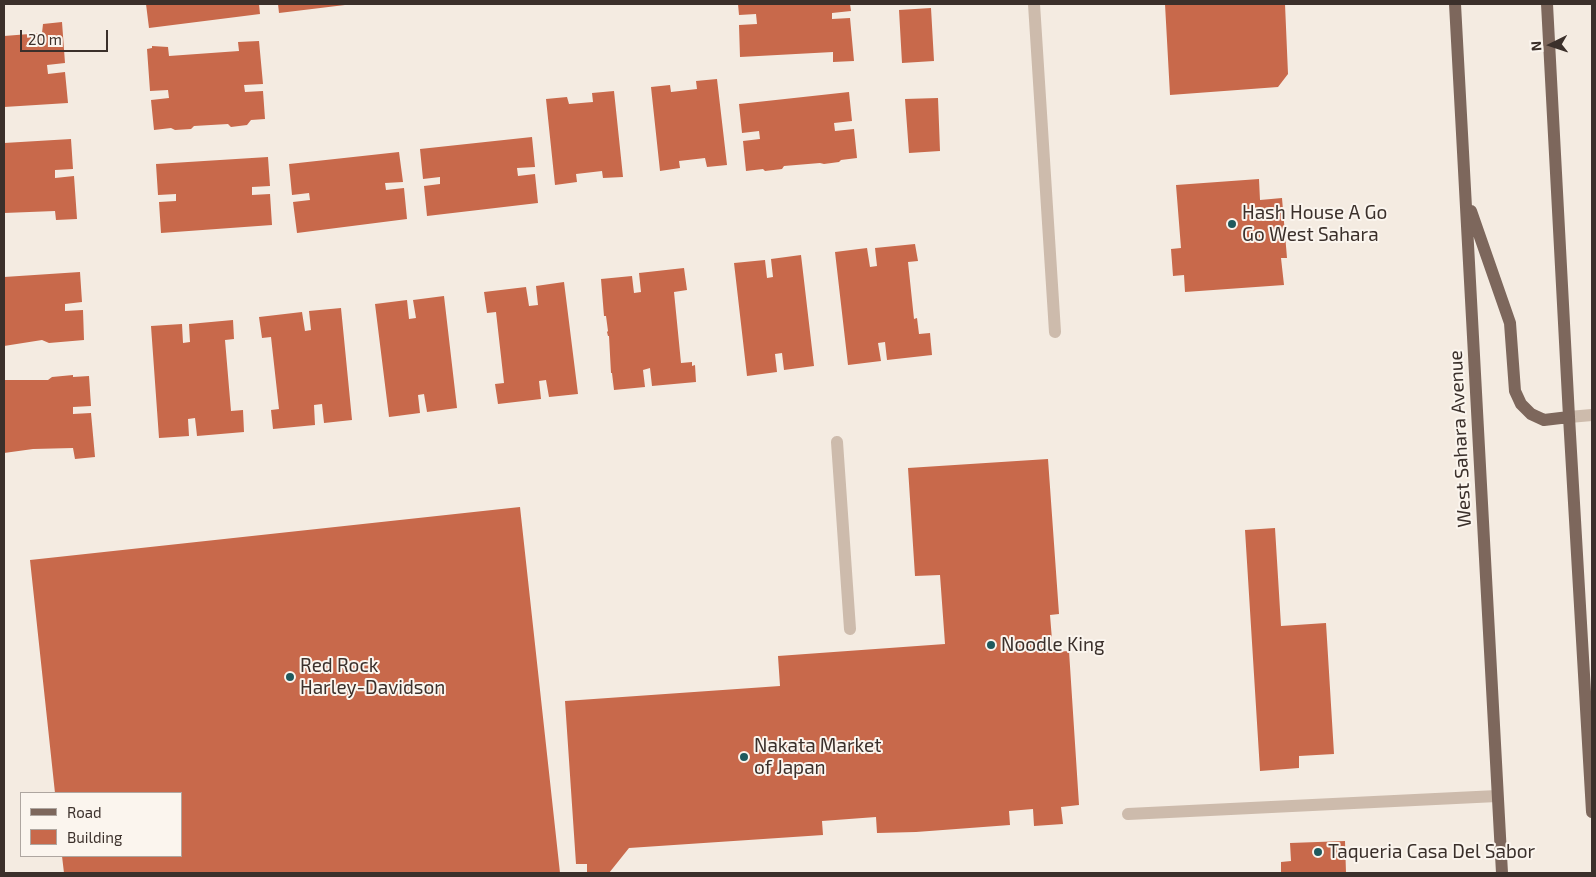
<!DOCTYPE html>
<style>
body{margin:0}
#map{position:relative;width:1596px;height:877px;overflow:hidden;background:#f4ebe1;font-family:"Exo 2",sans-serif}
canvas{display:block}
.frame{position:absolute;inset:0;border:5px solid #3b302b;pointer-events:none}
.legend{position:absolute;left:20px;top:792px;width:162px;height:65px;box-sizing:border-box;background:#fbf5ee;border:1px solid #aea6a0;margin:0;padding:6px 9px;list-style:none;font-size:15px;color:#3b302b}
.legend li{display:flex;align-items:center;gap:10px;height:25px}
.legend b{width:25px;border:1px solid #aea6a0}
.north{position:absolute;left:1526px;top:20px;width:50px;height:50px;-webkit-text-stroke:4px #fbf5ee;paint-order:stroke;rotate:266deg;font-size:14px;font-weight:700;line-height:20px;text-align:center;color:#3b302b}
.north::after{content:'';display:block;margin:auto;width:18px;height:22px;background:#3b302b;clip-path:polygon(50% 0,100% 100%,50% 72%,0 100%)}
.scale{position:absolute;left:20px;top:30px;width:88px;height:22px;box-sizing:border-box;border:2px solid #3b302b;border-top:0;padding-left:6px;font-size:15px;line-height:18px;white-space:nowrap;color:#3b302b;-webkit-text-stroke:4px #fbf5ee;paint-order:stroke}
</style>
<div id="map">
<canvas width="1596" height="877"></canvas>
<div class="frame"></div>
<ul class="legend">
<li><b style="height:6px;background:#7d675c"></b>Road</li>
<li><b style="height:14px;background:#c8694b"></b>Building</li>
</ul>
<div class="north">N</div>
<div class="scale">20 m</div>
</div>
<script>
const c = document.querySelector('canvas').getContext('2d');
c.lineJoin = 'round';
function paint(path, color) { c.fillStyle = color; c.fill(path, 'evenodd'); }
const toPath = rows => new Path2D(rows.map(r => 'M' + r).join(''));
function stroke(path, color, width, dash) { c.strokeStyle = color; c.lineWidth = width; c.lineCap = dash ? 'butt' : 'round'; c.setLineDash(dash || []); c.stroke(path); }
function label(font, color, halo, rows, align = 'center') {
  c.font = font + ' "Exo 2",sans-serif'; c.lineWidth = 4; c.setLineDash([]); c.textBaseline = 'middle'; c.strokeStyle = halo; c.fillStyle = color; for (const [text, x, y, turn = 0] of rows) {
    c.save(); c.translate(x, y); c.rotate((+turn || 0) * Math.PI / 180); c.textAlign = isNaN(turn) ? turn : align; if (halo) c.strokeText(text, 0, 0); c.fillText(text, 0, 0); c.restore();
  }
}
const building = toPath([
 [146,4,259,4,260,14,149,28],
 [278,4,345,4,345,5,279,13],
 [738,4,850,4,851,11,832,13,832,19,850,18,854,61,833,62,833,52,740,57,739,25,757,24,756,14,739,15],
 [1165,4,1285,4,1288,74,1278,87,1170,95],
 [931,8,934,61,902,63,899,10],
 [62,22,65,63,47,65,48,74,65,72,68,103,4,107,4,36,42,33,43,24],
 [259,41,263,84,244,85,245,92,263,91,265,119,251,120,247,125,231,127,228,124,194,126,191,129,175,130,171,128,154,130,151,100,169,98,168,90,150,91,147,49,152,48,152,46,168,47,169,56,239,51,238,42],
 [717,79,727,165,707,167,705,158,679,161,680,168,660,171,651,87,670,85,671,92,697,89,696,81],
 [614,91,623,177,603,178,602,171,576,174,577,182,555,185,546,99,567,97,569,104,593,102,592,93],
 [849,92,852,121,834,123,835,131,854,129,857,158,841,160,839,162,824,164,820,163,784,166,782,169,765,171,763,169,746,171,743,141,760,139,759,131,742,133,739,104],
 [938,98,940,151,909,153,905,99],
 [532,137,535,167,517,168,518,176,535,174,538,203,427,216,424,186,440,184,440,177,423,179,420,149],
 [71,139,73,169,55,170,55,178,74,176,77,219,56,220,55,211,4,213,4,143],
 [399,152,403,182,385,183,386,190,404,188,407,219,297,233,293,202,310,200,309,193,292,195,289,164],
 [268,157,270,186,252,187,252,195,270,194,272,225,161,233,159,202,176,201,176,194,158,195,156,164],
 [1259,179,1260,200,1282,198,1287,258,1281,258,1284,285,1185,292,1184,275,1173,276,1171,249,1181,248,1176,185],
 [915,244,918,261,908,262,914,319,917,318,919,334,930,333,932,355,887,360,885,342,878,343,881,361,848,365,835,252,867,248,870,267,877,266,875,248],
 [801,255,814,366,784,370,782,353,775,354,777,372,747,376,734,263,765,260,767,278,773,277,771,259],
 [684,268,687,290,674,292,681,363,692,362,692,366,695,365,696,382,652,386,650,368,643,370,645,387,614,390,612,373,611,373,609,336,608,336,607,332,608,331,606,316,604,316,601,279,632,276,634,293,641,292,639,273],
 [80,272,82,302,65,304,65,311,83,310,84,340,49,343,42,340,4,346,4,277],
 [564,282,578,394,549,397,546,380,539,381,541,399,498,404,495,384,504,383,496,312,487,313,484,292,526,287,529,306,538,305,536,286],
 [444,296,457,408,427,412,424,394,418,395,420,413,389,417,375,304,407,300,409,319,416,318,413,300],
 [341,308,352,420,324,423,322,404,314,405,315,425,273,429,271,410,279,409,271,337,262,338,259,317,302,312,305,331,311,330,309,311],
 [233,320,234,339,225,340,231,411,243,410,244,432,197,436,195,418,188,419,189,436,159,438,151,326,182,324,183,343,190,342,189,324],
 [73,375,73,377,89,376,91,406,73,407,73,414,91,413,95,457,75,459,73,448,33,449,4,453,4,380,48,380,52,377],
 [1048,459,1059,614,1050,615,1053,652,1069,651,1079,805,1061,807,1063,824,1034,826,1033,809,1009,811,1010,825,916,832,877,833,876,817,822,821,823,835,629,848,609,873,587,873,587,864,576,864,565,701,780,686,778,656,945,644,940,575,915,576,908,468],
 [520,507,560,873,64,873,62,856,181,856,181,793,55,793,30,560],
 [1275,528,1281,626,1326,623,1334,754,1299,756,1299,768,1260,771,1245,530],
 [1345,841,1346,873,1281,873,1281,862,1291,861,1290,843]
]);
const minor = toPath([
 [1034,4,1055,332],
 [1569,417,1592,415],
 [837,442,850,629],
 [1128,814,1497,796]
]);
const major = toPath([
 [1455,4,1502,873],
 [1547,4,1569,417,1592,812],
 [1471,211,1510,323,1515,391,1521,404,1531,414,1544,420,1569,417]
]);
const markers = [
 [1232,224,5,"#1f5a5e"],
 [991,645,5,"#1f5a5e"],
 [290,677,5,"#1f5a5e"],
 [744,757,5,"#1f5a5e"],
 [1318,852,5,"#1f5a5e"]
];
const poiNames = [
 ["Hash House A Go",1242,213],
 ["Go West Sahara",1242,235],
 ["Noodle King",1001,645],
 ["Red Rock",300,666],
 ["Harley-Davidson",300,688],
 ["Nakata Market",754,746],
 ["of Japan",754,768],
 ["Taqueria Casa Del Sabor",1328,852]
];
const streetNames = [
 ["West Sahara Avenue",1460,439,-93]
];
paint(building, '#c8694b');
stroke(minor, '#cdbbac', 12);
stroke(major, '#7d675c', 12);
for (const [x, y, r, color] of markers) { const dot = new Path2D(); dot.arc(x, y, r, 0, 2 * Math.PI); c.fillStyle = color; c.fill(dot); stroke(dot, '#fbf5ee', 2); }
label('19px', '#3b302b', '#fbf5ee', poiNames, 'left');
label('19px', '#3b302b', '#fbf5ee', streetNames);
</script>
